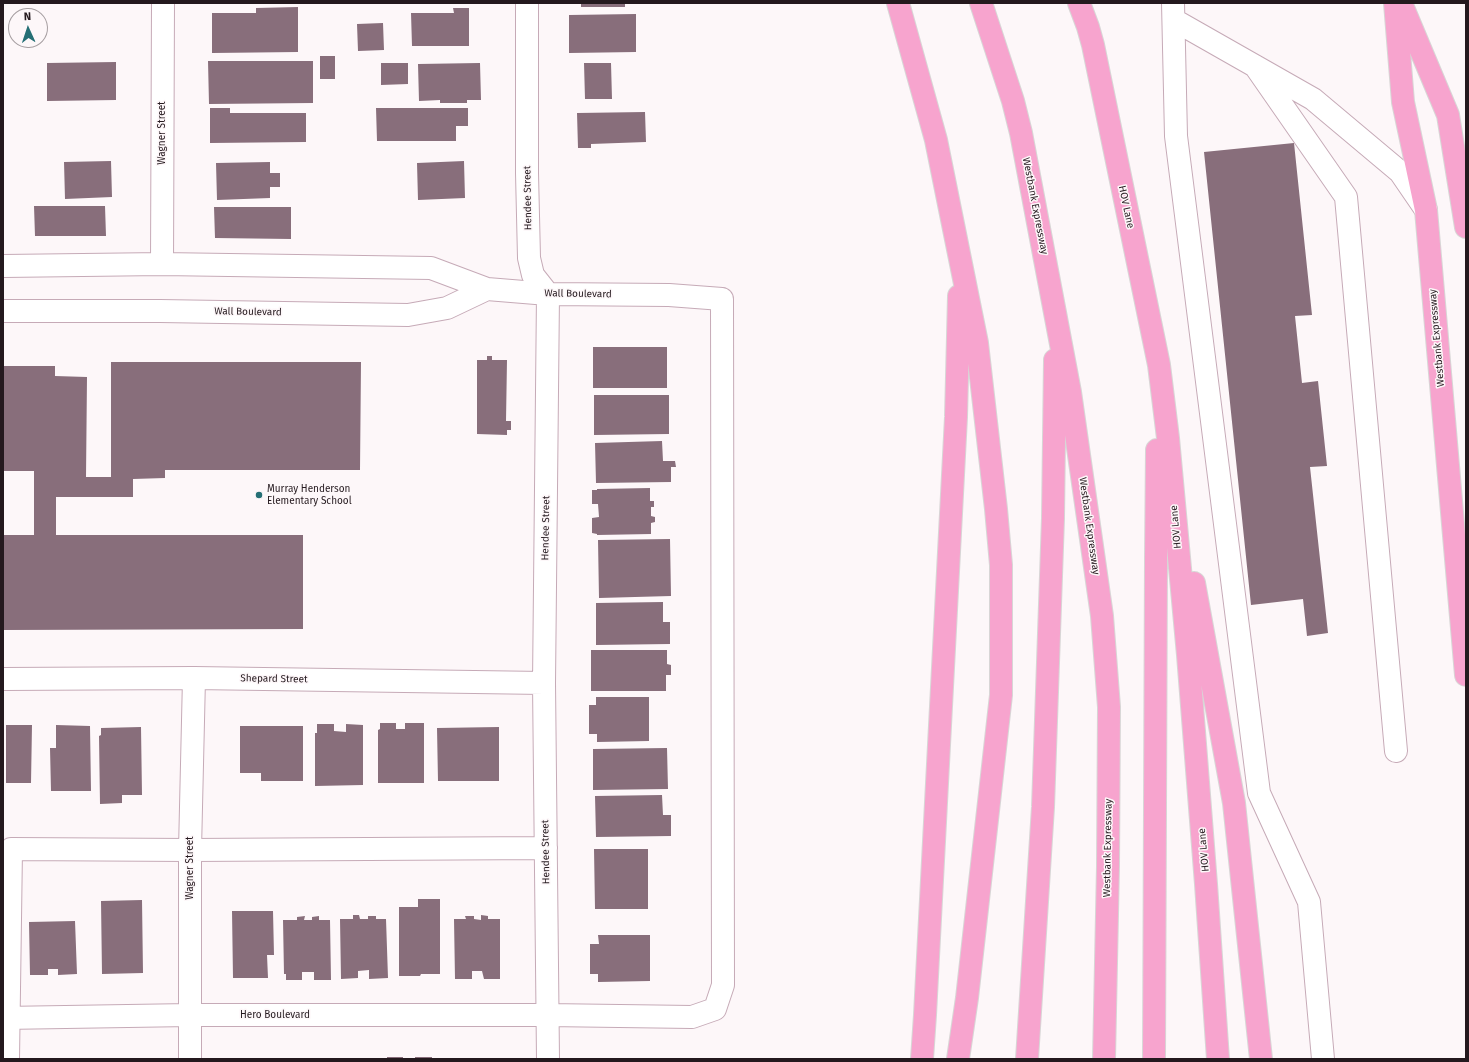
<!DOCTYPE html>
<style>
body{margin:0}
#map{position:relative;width:1469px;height:1062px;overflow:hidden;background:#fdf7f9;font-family:"Fira Sans",sans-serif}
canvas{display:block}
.frame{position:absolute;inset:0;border:4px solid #24191e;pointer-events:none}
.north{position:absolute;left:8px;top:8px;width:40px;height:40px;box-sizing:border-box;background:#fdf7f9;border:1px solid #a69ea1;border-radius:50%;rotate:357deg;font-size:11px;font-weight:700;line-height:16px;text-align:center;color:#24191e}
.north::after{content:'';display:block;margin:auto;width:14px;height:18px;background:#256f75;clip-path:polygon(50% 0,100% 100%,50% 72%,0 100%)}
</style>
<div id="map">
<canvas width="1469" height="1062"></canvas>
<div class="frame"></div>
<div class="north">N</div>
</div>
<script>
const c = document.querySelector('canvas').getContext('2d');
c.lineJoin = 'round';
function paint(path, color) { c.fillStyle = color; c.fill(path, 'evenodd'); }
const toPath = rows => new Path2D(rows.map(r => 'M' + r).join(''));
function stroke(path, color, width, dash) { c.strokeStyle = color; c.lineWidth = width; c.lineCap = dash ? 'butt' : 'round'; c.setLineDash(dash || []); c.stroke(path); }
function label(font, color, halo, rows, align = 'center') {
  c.font = font + ' "Fira Sans",sans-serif'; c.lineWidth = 3; c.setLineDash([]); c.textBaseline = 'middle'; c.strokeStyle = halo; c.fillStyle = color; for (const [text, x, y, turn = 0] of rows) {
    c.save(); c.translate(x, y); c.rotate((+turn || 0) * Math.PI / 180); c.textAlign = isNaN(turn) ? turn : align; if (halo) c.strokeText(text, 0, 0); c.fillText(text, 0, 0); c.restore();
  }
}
const building = toPath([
 [581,3,625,3,625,7,581,7],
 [298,7,298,52,212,53,212,13,256,13,256,8],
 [453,8,469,8,469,46,412,46,411,13,454,13],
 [636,14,636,52,569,53,569,15],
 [383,23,384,50,358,51,357,24],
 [320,56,335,56,335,79,320,79],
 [208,61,313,61,313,103,209,104],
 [116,62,116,100,47,101,47,63],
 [381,63,408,63,408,84,381,85],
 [480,63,481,100,467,100,467,103,440,103,440,100,419,101,418,64],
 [584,63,611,63,612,99,585,99],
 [210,108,230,108,230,113,306,113,306,142,210,143],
 [376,108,468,108,468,126,456,126,456,141,377,141],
 [645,112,646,142,591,144,591,148,578,148,577,113],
 [1294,143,1312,315,1295,316,1302,383,1318,381,1327,466,1310,467,1328,633,1307,636,1303,599,1251,605,1204,152],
 [111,161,112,197,65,199,64,162],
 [464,161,465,198,418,200,417,163],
 [270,162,270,173,280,173,280,187,270,187,270,198,217,200,216,163],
 [34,206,105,206,106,236,35,236],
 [214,207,291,207,291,239,215,238],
 [593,347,667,347,667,388,593,388],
 [487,356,492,356,492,360,507,360,506,421,511,421,511,430,507,430,507,435,477,434,477,360,487,360],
 [111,362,361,362,360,470,165,470,165,478,133,479,133,497,56,497,56,535,303,535,303,629,3,630,3,535,34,535,34,471,3,471,3,366,55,366,55,376,87,377,86,477,111,477],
 [594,395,669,395,669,434,594,435],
 [662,441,663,461,675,461,676,467,671,467,671,482,596,483,595,443],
 [650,488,650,501,654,501,654,507,651,507,651,516,655,517,655,522,651,523,651,534,597,535,597,534,592,533,592,518,599,517,598,504,592,504,592,490,597,490,597,489],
 [670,539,671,596,599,598,598,540],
 [663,602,663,622,670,622,670,644,596,645,596,603],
 [591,650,667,650,667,664,671,665,671,675,666,675,666,691,591,691],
 [596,697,649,697,649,741,597,742,597,734,589,734,589,705,596,705],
 [380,723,396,723,396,729,405,729,405,723,424,723,424,783,378,783,378,730,380,729],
 [317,724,334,724,334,731,346,732,346,724,363,725,363,785,315,786,315,733,317,733],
 [6,725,32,725,31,783,6,783],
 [56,725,90,726,91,791,51,791,50,748,56,748],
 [240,726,303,726,303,781,261,781,261,773,240,773],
 [141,727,142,795,122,795,122,803,100,804,99,736,101,735,101,728],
 [499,727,499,781,438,781,437,728],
 [667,748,668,789,593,790,593,749],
 [662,795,663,815,671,815,671,836,596,837,595,796],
 [594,849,648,849,648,909,595,909],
 [418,899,440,899,440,974,421,974,420,976,399,976,399,907,418,907],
 [142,900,143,973,102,974,101,901],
 [232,911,273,911,274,955,267,955,268,978,233,978],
 [353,915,359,915,360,919,368,919,368,916,376,916,376,919,386,919,388,978,369,979,369,970,358,971,358,978,341,979,340,919,353,919],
 [481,915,488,916,488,919,500,919,500,979,484,979,482,971,472,971,472,979,455,979,454,919,466,919,465,916,474,916,474,919,481,920],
 [305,916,304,920,312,920,312,917,319,916,319,920,330,920,331,980,314,980,314,972,302,972,302,980,286,980,286,974,284,974,283,920,297,920,297,917],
 [75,921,77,974,58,975,58,969,48,969,48,975,30,975,29,922],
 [598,935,650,935,650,981,598,982,598,974,590,974,590,944,599,944],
 [387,1057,403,1057,403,1059,387,1059],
 [415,1057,432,1057,432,1059,415,1059]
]);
const minor = toPath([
 [527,3,527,173,529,258,533,275,548,294,544,683,548,1059],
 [1173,3,1176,136,1259,793,1309,902,1323,1059],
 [1174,20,1313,99,1400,172,1426,210],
 [1255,66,1346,197,1396,751],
 [162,264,163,3],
 [3,266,162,264,431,268,487,289,548,294,669,295,722,299,723,985,715,1009,692,1017,547,1015,190,1015,3,1018],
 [3,311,160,311,408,315,447,308,487,289],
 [3,679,194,678,544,683],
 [8,1059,11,849,190,850,546,848],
 [190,1059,190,850,194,678]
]);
const highway = toPath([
 [898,3,936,140,977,343,996,509,1001,565,1001,695,967,998,958,1059],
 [981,3,1013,101,1021,133,1070,392,1102,616,1109,707,1108,866,1104,1059],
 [1079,3,1088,27,1093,45,1159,365,1168,438,1188,655,1206,884,1218,1059],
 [1395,3,1403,102,1426,210,1466,675],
 [1401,3,1448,115,1466,227],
 [1194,583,1234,803,1261,1059],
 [922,1059,925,1015,956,417,959,296],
 [1027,1059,1043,807,1053,518,1055,360],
 [1154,1059,1156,559,1157,450]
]);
const markers = [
 [259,495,4,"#256f75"]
];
const streetNames = [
 ["Wagner Street",162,133,-90],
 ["Hendee Street",528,198,-91],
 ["Westbank Expressway",1035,206,79],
 ["HOV Lane",1126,207,78],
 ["Wall Boulevard",578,294,1],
 ["Wall Boulevard",248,312,1],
 ["Westbank Expressway",1437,338,-95],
 ["Westbank Expressway",1089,526,82],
 ["HOV Lane",1176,527,-95],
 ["Hendee Street",546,528,-89],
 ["Shepard Street",274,679,1],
 ["Westbank Expressway",1108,848,-89],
 ["HOV Lane",1204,850,-95],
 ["Hendee Street",546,852,-91],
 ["Wagner Street",190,868,-90],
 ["Hero Boulevard",275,1015]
];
const poiNames = [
 ["Murray Henderson",267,489],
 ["Elementary School",267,501]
];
paint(building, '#886e7b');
stroke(minor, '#c6aab7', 24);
stroke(highway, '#d8d6d6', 24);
stroke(minor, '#fff', 22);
stroke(highway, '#f7a4ce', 22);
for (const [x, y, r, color] of markers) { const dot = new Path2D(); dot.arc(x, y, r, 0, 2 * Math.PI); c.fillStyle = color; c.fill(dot); stroke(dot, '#fdf7f9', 1.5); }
label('10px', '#24191e', '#fdf7f9', streetNames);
label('10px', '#24191e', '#fdf7f9', poiNames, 'left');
</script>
